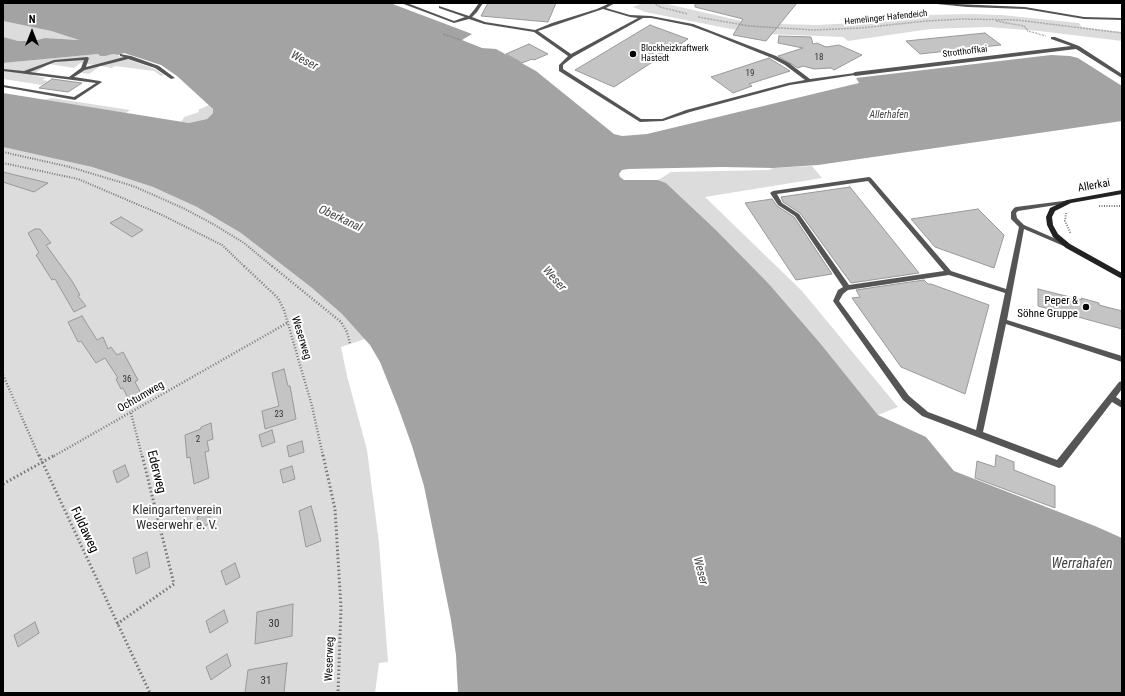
<!DOCTYPE html>
<meta charset="utf-8">
<style>
body{margin:0}
#map{position:relative;width:1125px;height:696px;overflow:hidden;background:#fff;font-family:"Roboto Condensed",sans-serif}
canvas{display:block}
.frame{position:absolute;inset:0;border:4px solid #000;pointer-events:none}
.north{position:absolute;left:12px;top:12px;width:40px;height:40px;-webkit-text-stroke:3px #fff;paint-order:stroke;rotate:0deg;font-size:11px;font-weight:700;line-height:16px;text-align:center;color:#000}
.north::after{content:'';display:block;margin:auto;width:14px;height:18px;background:#000;clip-path:polygon(50% 0,100% 100%,50% 72%,0 100%)}
</style>
<div id="map">
<canvas width="1125" height="696"></canvas>
<div class="frame"></div>
<div class="north">N</div>
</div>
<script>
const c = document.querySelector('canvas').getContext('2d');
c.lineJoin = 'round';
function paint(path, color) { c.fillStyle = color; c.fill(path, 'evenodd'); }
const toPath = rows => new Path2D(rows.map(r => 'M' + r).join(''));
function stroke(path, color, width, dash) { c.strokeStyle = color; c.lineWidth = width; c.lineCap = dash ? 'butt' : 'round'; c.setLineDash(dash || []); c.stroke(path); }
function label(font, color, halo, rows, align = 'center') {
  c.font = font + ' "Roboto Condensed",sans-serif'; c.lineWidth = 4; c.setLineDash([]); c.textBaseline = 'middle'; c.strokeStyle = halo; c.fillStyle = color; for (const [text, x, y, turn = 0] of rows) {
    c.save(); c.translate(x, y); c.rotate((+turn || 0) * Math.PI / 180); c.textAlign = isNaN(turn) ? turn : align; if (halo) c.strokeText(text, 0, 0); c.fillText(text, 0, 0); c.restore();
  }
}
const green = toPath([
 [643,3,663,3,746,22,780,24,817,25,854,23,925,15,970,14,1002,15,1079,23,1082,27,1122,32,1122,41,1039,31,988,27,930,29,848,41,843,37,766,34,731,29,645,12,633,7],
 [3,21,51,31,79,40,45,38,3,48],
 [98,54,100,56,113,54,119,55,118,56,155,69,164,75,161,76,154,71,115,66,112,68,100,66,89,74,81,73,94,65,80,63,74,68,49,64,32,75,46,78,42,80,48,81,42,85,3,79,3,71,5,69,3,69,3,63],
 [52,98,130,110,126,113,43,100],
 [209,105,213,109,213,113,207,119,190,123,181,122,184,117,199,112,198,110],
 [3,147,92,167,153,187,197,207,241,233,312,288,342,314,365,339,341,347,347,376,367,450,379,543,388,662,379,663,375,693,3,693],
 [812,166,822,178,705,197,802,291,898,407,878,415,820,343,769,284,716,230,666,183,658,180,671,172,769,170,773,168]
]);
const water = toPath([
 [3,3,390,3,472,34,462,40,482,48,496,49,536,71,614,134,622,136,647,134,859,83,856,78,1051,55,1070,56,1078,58,1122,86,1122,121,818,165,773,168,723,167,628,169,622,170,619,174,620,177,624,180,658,180,666,183,716,230,769,284,820,343,878,415,926,437,954,471,1095,526,1122,538,1122,693,458,693,456,655,451,620,424,486,412,446,398,407,380,362,370,345,342,314,312,288,241,233,197,207,153,187,92,167,3,147,3,93,189,123,207,119,213,113,213,109,177,76,161,65,124,53,119,55,113,54,105,56,100,56,98,54,3,63,3,37,18,41,33,41,45,38,79,40,51,31,3,21]
]);
const building = toPath([
 [488,3,556,3,548,22,481,16,488,3],
 [695,3,797,3,766,41,733,35,743,19,695,7,695,3],
 [650,25,688,39,614,87,575,70,650,25],
 [985,33,1001,45,920,54,906,41,985,33],
 [779,36,811,37,813,44,817,43,826,47,839,45,862,55,834,70,831,68,814,69,803,66,798,68,778,56,803,48,778,43,779,36],
 [529,44,548,54,534,60,532,59,522,63,506,54,529,44],
 [769,58,790,71,749,84,752,86,733,93,711,77,769,58],
 [52,79,82,83,68,92,39,88,52,79],
 [3,172,48,183,34,192,3,182,3,172],
 [850,187,919,273,851,283,800,213,783,202,781,197,850,187],
 [772,199,777,206,794,217,832,274,796,280,745,203,772,199],
 [978,209,1004,235,994,268,935,247,911,219,978,209],
 [121,217,143,230,132,237,110,223,121,217],
 [35,229,40,229,51,243,46,245,72,281,80,295,78,296,86,306,74,312,55,279,52,280,36,255,39,253,28,233,35,229],
 [924,280,928,284,931,284,989,305,965,394,901,367,852,298,860,297,856,290,924,280],
 [1038,289,1082,300,1081,298,1099,303,1099,305,1122,311,1122,329,1038,306,1038,289],
 [82,316,97,340,103,337,108,349,111,347,117,355,123,352,138,380,135,382,143,397,131,404,123,388,121,389,116,379,118,378,105,358,96,363,81,341,78,342,68,322,82,316],
 [284,369,288,386,290,386,296,419,265,429,262,411,279,406,272,373,284,369],
 [211,423,213,439,207,441,209,451,205,452,209,478,194,484,190,457,187,458,185,435,201,429,201,427,211,423],
 [272,430,275,442,262,447,259,435,272,430],
 [302,441,304,452,289,457,287,446,302,441],
 [996,455,1014,462,1014,470,1055,486,1055,508,975,478,977,461,995,467,996,455],
 [125,465,129,476,117,483,113,471,125,465],
 [292,466,295,479,283,483,280,470,292,466],
 [311,506,321,541,306,547,299,511,311,506],
 [209,511,211,523,199,529,197,517,209,511],
 [147,552,150,567,136,574,133,558,147,552],
 [235,563,240,577,226,585,221,571,235,563],
 [293,604,292,636,255,644,257,612,293,604],
 [224,610,228,622,210,633,206,621,224,610],
 [35,622,39,633,18,647,14,635,35,622],
 [227,654,231,666,211,680,206,667,227,654],
 [287,663,284,693,245,693,248,670,287,663]
]);
const pathFar3 = toPath([
 [654,3,660,7,688,14],
 [698,17,749,26,813,30,861,28,926,21,962,19,1017,20,1122,33],
 [996,21,1024,26,1028,31,1046,36],
 [443,34,461,40]
]);
const pathFar2 = toPath([
 [3,152,70,167,133,186,183,208,213,224,244,243,273,267],
 [3,163,78,179,160,214,222,245,245,267],
 [1099,206,1122,206],
 [1066,213,1065,221,1071,234]
]);
const pathFar1 = toPath([
 [244,266,278,298,284,310,312,406,323,456],
 [272,266,341,322,347,332,350,344],
 [3,375,39,456],
 [131,413,142,456],
 [54,456,287,323]
]);
const path = toPath([
 [39,455,150,693],
 [323,455,335,509,341,608,338,693],
 [3,484,55,455],
 [117,624,174,584,142,455]
]);
const lane = toPath([
 [401,3,407,3,454,21,465,17,439,8,439,6,469,16,474,10,479,3,483,3,477,12,472,17,485,22,535,30,552,23,597,9,610,3,615,3,606,8,630,15,651,16,693,24,776,56,789,63,810,79,855,73,857,74,855,75,790,85,690,112,663,121,640,122,559,71,559,65,568,56,534,32,484,24,469,19,454,23,401,3],
 [603,9,630,17,638,18,571,54,538,31,603,9],
 [643,18,651,18,691,26,710,33,772,58,785,65,805,80,788,83,686,110,662,119,641,119,563,69,563,65,573,57,643,18],
 [935,3,1025,7,1084,17,1122,18,1122,20,1084,19,1025,9,967,7,937,4,935,3],
 [120,54,131,56,159,66,175,78,171,79,155,68,128,59,85,70,74,77,100,81,102,82,75,100,3,87,3,85,74,97,96,83,3,71,3,69,24,71,54,60,87,57,89,58,86,67,124,57,120,56,120,54],
 [84,60,81,68,69,77,30,72,55,62,84,60],
 [869,177,871,178,951,271,1006,289,1019,227,1011,219,1011,212,1014,208,1016,207,1071,200,1072,201,1069,203,1018,211,1016,213,1017,218,1024,225,1070,245,1071,246,1070,247,1066,247,1024,229,1007,320,1122,356,1122,362,1006,324,983,432,1057,460,1119,382,1122,381,1122,389,1116,397,1122,401,1122,408,1112,402,1062,467,1059,468,922,416,903,400,833,301,838,290,843,287,795,216,778,205,770,193,773,191,869,177],
 [868,181,944,271,849,285,799,214,782,203,777,194,868,181],
 [949,275,1005,293,976,430,928,412,909,396,839,301,843,294,848,290,949,275]
]);
const street = toPath([
 [1051,37,1055,37,1079,46,1122,74,1122,78,1076,49,855,76,852,74,855,72,1071,46,1051,39,1051,37]
]);
const secondary = toPath([
 [1122,190,1122,194,1071,203,1055,211,1052,217,1053,225,1058,234,1070,244,1122,273,1122,279,1066,248,1053,237,1047,225,1046,217,1050,208,1067,200,1122,190]
]);
const markers = [
 [633,54,4,"#000"],
 [1086,307,4,"#000"]
];
const farStreetnames = [
 ["Hemelinger Hafendeich",886,18,-6],
 ["Strotthoffkai",965,52,-7]
];
const farPoinames = [
 ["Blockheizkraftwerk",641,49],
 ["Hastedt",641,59]
];
const numberNames = [
 ["18",819,58],
 ["19",750,74],
 ["36",127,380],
 ["23",279,415],
 ["2",198,440]
];
const farWaternames = [
 ["Allerhafen",889,115]
];
const streetNames = [
 ["Allerkai",1094,186,-10],
 ["Weserweg",301,338,73],
 ["Ochtumweg",141,397,-30],
 ["Weserweg",330,659,-88]
];
const poiNames = [
 ["Peper &",1078,301],
 ["Söhne Gruppe",1078,314]
];
const nearNumbernames = [
 ["30",274,624],
 ["31",266,681]
];
const waterNames = [
 ["Weser",304,61,27],
 ["Oberkanal",340,219,25],
 ["Weser",554,279,48],
 ["Weser",700,571,75]
];
const nearStreetnames = [
 ["Ederweg",156,472,76],
 ["Fuldaweg",84,530,65]
];
const nearParknames = [
 ["Kleingartenverein",177,511],
 ["Weserwehr e. V.",177,526]
];
const nearWaternames = [
 ["Werrahafen",1082,564]
];
paint(green, '#dcdcdc');
paint(water, '#a3a3a3');
paint(building, '#c4c4c4');
stroke(building, '#999', 1);
stroke(pathFar3, '#777', 1.5, [0.5, 1]);
stroke(pathFar2, '#777', 2, [1, 1.5]);
stroke(pathFar1, '#777', 2.5, [1, 2]);
stroke(path, '#777', 3, [1.5, 2.5]);
paint(lane, '#555');
paint(street, '#555');
paint(secondary, '#222');
for (const [x, y, r, color] of markers) { const dot = new Path2D(); dot.arc(x, y, r, 0, 2 * Math.PI); c.fillStyle = color; c.fill(dot); stroke(dot, '#fff', 1.5); }
label('9px', '#000', '#fff', farStreetnames);
label('9px', '#000', '#fff', farPoinames, 'left');
label('9px', '#313131', null, numberNames);
label('italic 10px', '#444', '#fff', farWaternames);
label('11px', '#000', '#fff', streetNames);
label('11px', '#000', '#fff', poiNames, 'right');
label('11px', '#313131', null, nearNumbernames);
label('italic 12px', '#444', '#fff', waterNames);
label('13px', '#000', '#fff', nearStreetnames);
label('13px', '#333', '#fff', nearParknames);
label('italic 14px', '#444', '#fff', nearWaternames);
</script>
